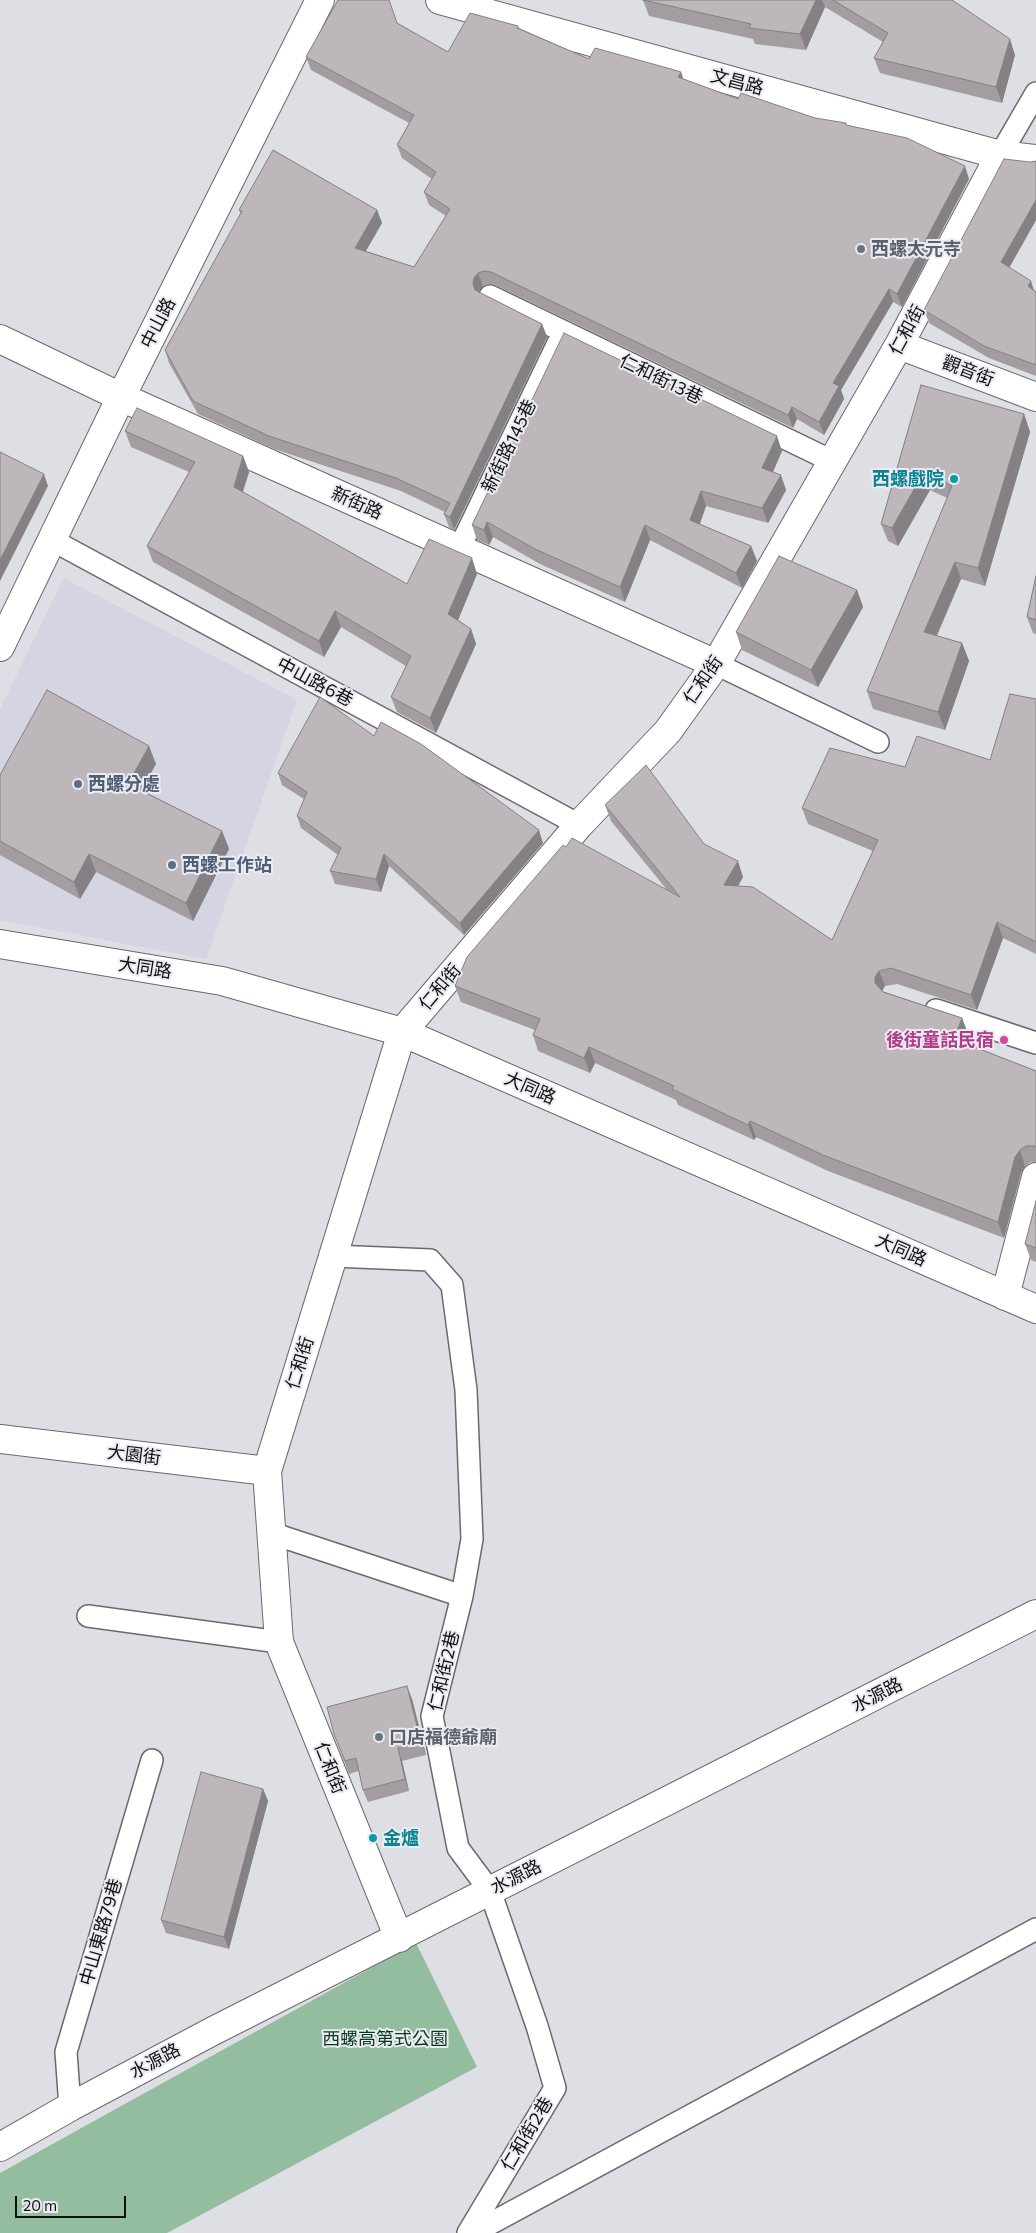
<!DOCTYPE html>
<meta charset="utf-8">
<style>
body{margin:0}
#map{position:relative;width:1036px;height:2233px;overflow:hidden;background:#dedee5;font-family:Commissioner,sans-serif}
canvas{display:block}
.scale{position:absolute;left:15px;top:2196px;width:111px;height:22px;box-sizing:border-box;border:2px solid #111113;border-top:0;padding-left:6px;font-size:15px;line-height:18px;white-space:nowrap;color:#111113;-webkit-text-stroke:4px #ebebf2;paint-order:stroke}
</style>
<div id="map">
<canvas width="1036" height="2233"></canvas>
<div class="scale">20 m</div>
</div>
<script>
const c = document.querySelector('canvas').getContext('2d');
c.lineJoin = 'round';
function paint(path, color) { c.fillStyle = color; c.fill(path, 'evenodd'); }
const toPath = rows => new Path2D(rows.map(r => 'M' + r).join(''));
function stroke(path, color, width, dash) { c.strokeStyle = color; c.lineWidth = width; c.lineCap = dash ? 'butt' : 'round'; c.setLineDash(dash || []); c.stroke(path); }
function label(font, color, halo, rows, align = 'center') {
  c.font = font + ' Commissioner,"Noto Sans TC",sans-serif'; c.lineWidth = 4; c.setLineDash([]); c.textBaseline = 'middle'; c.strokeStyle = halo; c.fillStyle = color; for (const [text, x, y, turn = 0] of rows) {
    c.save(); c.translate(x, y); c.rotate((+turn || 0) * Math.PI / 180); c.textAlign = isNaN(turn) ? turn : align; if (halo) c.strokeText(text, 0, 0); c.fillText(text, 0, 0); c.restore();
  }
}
const built = toPath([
 [64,578,297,700,206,959,0,920,0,709]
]);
const green = toPath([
 [416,1943,477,2067,167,2233,0,2233,0,2173]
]);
const lane = toPath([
 [1000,155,1036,93],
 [490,296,832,461],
 [52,540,579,825],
 [459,549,558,343],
 [716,664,878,742],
 [936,1010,1036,1043],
 [333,1256,430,1260,452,1285,466,1390,472,1539,462,1596,432,1716,458,1848,490,1891,537,2026,555,2088,468,2233],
 [271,1533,462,1596],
 [88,1616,279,1642],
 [70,2107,66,2052,152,1760],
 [473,2233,1036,1929]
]);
const street = toPath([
 [440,0,1000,155,1036,159],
 [0,339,121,397,716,664],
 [899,345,1036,397],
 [0,647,121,397,320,0],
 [0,944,222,981,402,1032,1036,1309],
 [1005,1296,1036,1177],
 [0,1439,267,1471],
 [399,1938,279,1642,267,1471,402,1032,579,825,668,731,716,664,899,345,1000,155],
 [0,2147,70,2107,213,2031,1036,1614]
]);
const wall = toPath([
 [643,0,952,0,1015,55,1002,103,880,73,874,58,883,42,825,7,806,50,755,44,753,39,649,16],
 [397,23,448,52,518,26,519,28,589,59,681,72,683,79,738,99,847,126,969,179,902,307,893,302,841,390,844,399,824,435,797,419,793,428,495,285,489,284,483,286,478,292,542,324,547,337,454,530,449,527,444,514,445,512,401,491,274,449,198,414,169,363,165,350,241,214,239,210,377,210,382,223,366,251,414,267,446,216,429,205,424,192,432,179,402,158,397,145,409,123,311,70,306,57],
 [1036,161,1036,220,1009,268,1036,292,1036,376,989,358,929,323,924,310,1030,162],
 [921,385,1024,414,1030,432,985,586,961,579,937,636,962,643,969,661,945,730,873,709,867,691,947,498,930,490,898,546,888,541,881,524],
 [125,431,243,456,249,472,243,492,407,584,477,574,458,620,471,629,476,644,436,733,397,712,391,697,406,666,341,627,324,657,153,562,147,546,189,472,131,447],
 [782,451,773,472,786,490,768,523,706,506,700,524,751,546,757,561,742,588,650,540,625,602,540,564,493,537,489,545,477,540,472,525],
 [1036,576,1036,634,1033,633,1027,617],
 [857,590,863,607,818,687,742,650,736,632],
 [1036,699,1036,954,1003,938,977,1010,897,984,885,986,882,991,962,1018,968,1034,965,1043,1036,1071,1036,1162,1031,1162,1025,1166,1021,1173,1004,1238,828,1171,756,1137,754,1140,678,1105,676,1100,595,1063,590,1073,538,1051,533,1035,535,1030,461,1002,455,986,566,847,667,890,611,821,605,805,704,844,743,877,738,886,832,940,873,851,808,824,802,808,905,767,990,760],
 [374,736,543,843,464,935,389,866,381,892,335,884,330,871,338,855,301,828,297,816,304,799,282,785,278,773],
 [156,764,141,790,222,831,229,849,193,921,96,872,80,899,0,855,0,775],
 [1036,1201,1036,1262,1031,1260,1025,1244],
 [412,1699,426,1755,402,1761,409,1791,368,1802,363,1790,359,1771,349,1774,334,1734],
 [263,1789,268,1801,229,1949,166,1933,161,1920]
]);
const shadedWall = toPath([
 [816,0,822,0,825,7,806,50,800,34],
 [1010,39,1015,55,1002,103,996,87],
 [681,72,685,85,678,77],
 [965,166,969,179,902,307,897,294],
 [1036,200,1036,220,1005,275,1001,262],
 [377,210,382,223,360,261,355,248],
 [478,273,483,286,479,291,478,297,473,284,474,278],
 [1031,281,1035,294,1028,286],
 [889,289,893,302,841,390,844,399,824,435,819,422,833,383],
 [542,324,547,337,454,530,450,517],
 [792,407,797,419,793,428,788,415],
 [1024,414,1030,432,985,586,978,568],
 [777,436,782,451,768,483,762,468],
 [243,456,249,472,239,503,234,487],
 [924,472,930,490,898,546,892,528],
 [44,474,48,486,0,581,0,560],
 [781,475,786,490,768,523,762,508],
 [701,491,706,506,696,535,690,520],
 [487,522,493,537,489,545,484,530],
 [645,525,650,540,625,602,620,587],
 [751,546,757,561,742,588,736,573],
 [472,558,477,574,454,630,448,614],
 [955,562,961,579,930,650,924,632],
 [857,590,863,607,818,687,811,670],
 [335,611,341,627,324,657,319,641],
 [471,629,476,644,436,733,430,718],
 [962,643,969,661,945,730,938,712],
 [149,746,156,764,135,801,128,784],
 [539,830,543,843,464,935,460,923],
 [222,831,229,849,193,921,186,903],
 [89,854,96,872,80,899,74,882],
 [384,854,389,866,381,892,376,879],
 [738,861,743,877,730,900,724,885],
 [997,922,1003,938,977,1010,971,995],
 [879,971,885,986,881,993,875,983,875,977],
 [962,1018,968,1034,960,1055,954,1039],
 [589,1047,595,1063,590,1073,584,1058],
 [750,1121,756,1137,754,1140,748,1125],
 [1020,1150,1025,1166,1021,1173,1004,1238,998,1222,1015,1157],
 [407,1686,412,1699,426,1755,421,1742],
 [398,1748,402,1761,409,1791,405,1779],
 [263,1789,268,1801,229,1949,224,1937]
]);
const building = toPath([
 [338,0,389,0,397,23,448,52,470,13,518,26,517,28,589,59,595,48,671,69,681,72,678,77,738,99,741,93,815,118,846,123,846,125,907,138,965,166,897,294,889,289,833,383,839,386,819,422,792,407,788,415,491,272,484,271,478,273,474,278,473,284,475,290,542,324,450,517,444,514,450,503,396,478,269,436,193,401,165,350,242,211,239,210,273,150,377,210,355,248,414,267,450,209,424,192,436,172,397,145,414,115,306,57,338,0],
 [643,0,816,0,800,34,749,28,751,24,643,0],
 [833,0,952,0,1010,39,996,87,874,58,888,33,833,0],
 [1004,159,1030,162,1036,161,1036,200,1001,262,1031,281,1028,286,1036,292,1036,365,984,346,924,310,1004,159],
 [564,333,777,436,762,468,781,475,762,508,701,491,690,520,751,546,736,573,645,525,620,587,535,549,487,522,484,530,472,525,564,333],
 [921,385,1024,414,978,568,955,562,924,632,962,643,938,712,867,691,952,486,924,472,892,528,881,524,921,385],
 [137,408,243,456,234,487,407,584,429,539,472,558,448,614,471,629,430,718,391,697,411,656,335,611,319,641,147,546,195,462,125,431,137,408],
 [0,452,44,474,0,560,0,452],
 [779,556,857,590,811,670,736,632,779,556],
 [1036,576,1036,620,1027,617,1036,576],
 [47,690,149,746,128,784,222,831,186,903,89,854,74,882,0,841,0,775,47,690],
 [1010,694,1036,699,1036,942,997,922,971,995,891,968,879,971,875,977,875,983,883,992,962,1018,954,1039,1036,1071,1036,1147,1035,1146,1026,1146,1020,1150,1015,1157,998,1222,823,1155,750,1121,748,1125,672,1089,674,1086,589,1047,584,1058,533,1035,540,1019,455,986,467,957,563,845,566,847,572,838,680,897,605,805,646,765,704,844,738,861,724,885,753,887,832,940,878,840,802,808,830,748,905,767,917,736,990,760,1010,694],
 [320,697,374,736,381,722,421,744,539,830,460,923,384,854,376,879,330,871,341,848,297,816,307,792,278,773,320,697],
 [1036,1201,1036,1248,1025,1244,1036,1201],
 [407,1686,421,1742,398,1748,405,1779,363,1790,356,1758,345,1761,334,1734,327,1707,407,1686],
 [201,1772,263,1789,224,1937,161,1920,201,1772]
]);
const markers = [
 [861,249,5,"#6b7280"],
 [954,479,5,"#0f9aa8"],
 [78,784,5,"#5c6f8a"],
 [172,865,5,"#5c6f8a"],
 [1004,1040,5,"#d1479c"],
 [379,1737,5,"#6b7280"],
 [373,1838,5,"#0f9aa8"]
];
const streetNames = [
 ["文昌路",737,82,15],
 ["中山路",158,323,-63],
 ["仁和街",907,330,-61],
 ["觀音街",968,371,21],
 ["仁和街13巷",661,379,26],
 ["新街路145巷",509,446,-64],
 ["新街路",357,503,24],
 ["仁和街",703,680,-55],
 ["中山路6巷",315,682,28],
 ["大同路",145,968,9],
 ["仁和街",440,987,-50],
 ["大同路",530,1088,24],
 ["大同路",901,1250,24],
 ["仁和街",300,1363,-73],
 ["大園街",134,1455,7],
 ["仁和街2巷",444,1671,-77],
 ["水源路",877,1695,-27],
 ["仁和街",330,1768,68],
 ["水源路",516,1877,-27],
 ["中山東路79巷",101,1932,-74],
 ["水源路",155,2061,-28],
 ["仁和街2巷",527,2134,-59]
];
const worshipNames = [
 ["西螺太元寺",871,249],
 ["口店福德爺廟",389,1737]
];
const cultureNames = [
 ["西螺戲院",944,479],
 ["金爐",383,1838,"left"]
];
const serviceNames = [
 ["西螺分處",88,784],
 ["西螺工作站",182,865]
];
const hotelNames = [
 ["後街童話民宿",994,1040]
];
const parkNames = [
 ["西螺高第式公園",385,2039]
];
paint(built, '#d4d4e2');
paint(green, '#94bc9f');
stroke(lane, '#69696f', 24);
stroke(street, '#69696f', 30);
stroke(lane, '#fff', 21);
stroke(street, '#fff', 28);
paint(wall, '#a39da1');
paint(shadedWall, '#848083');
paint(building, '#bdb7bb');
stroke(building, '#848083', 1);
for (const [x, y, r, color] of markers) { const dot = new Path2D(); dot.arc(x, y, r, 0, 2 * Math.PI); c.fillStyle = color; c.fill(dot); stroke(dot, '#ebebf2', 2); }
label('18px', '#111113', '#ebebf2', streetNames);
label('bold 18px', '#5b616d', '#ebebf2', worshipNames, 'left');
label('bold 18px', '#0d838f', '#ebebf2', cultureNames, 'right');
label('bold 18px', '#4e5e75', '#ebebf2', serviceNames, 'left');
label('bold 18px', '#b23c85', '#ebebf2', hotelNames, 'right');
label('18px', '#06391d', '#ebebf2', parkNames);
</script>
